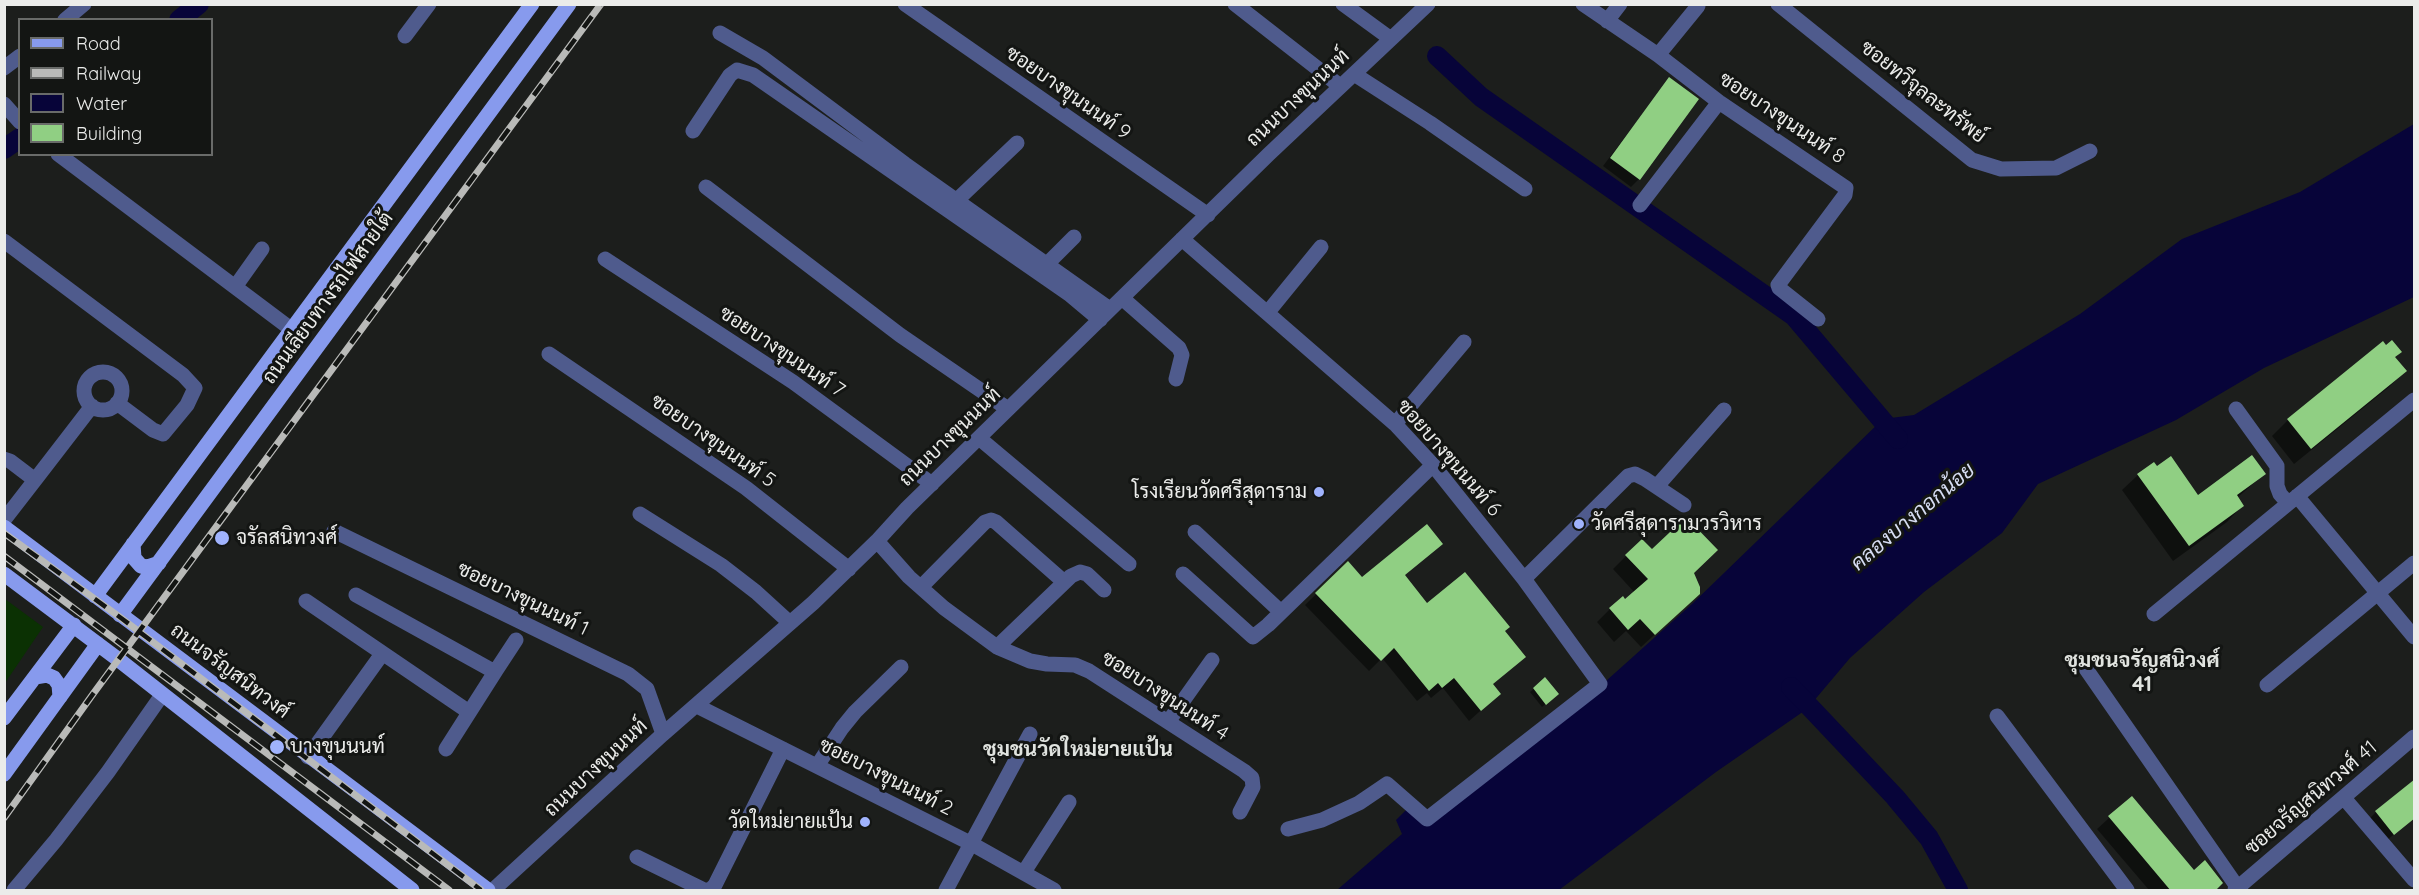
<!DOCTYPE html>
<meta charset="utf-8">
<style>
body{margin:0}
#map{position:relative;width:2419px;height:895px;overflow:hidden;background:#1c1e1c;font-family:Quicksand,sans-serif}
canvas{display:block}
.frame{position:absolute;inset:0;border:6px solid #ebecea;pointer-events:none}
.legend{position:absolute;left:18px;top:18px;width:195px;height:138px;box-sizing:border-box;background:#131513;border:2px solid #696b69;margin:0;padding:8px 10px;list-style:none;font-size:18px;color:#ebecea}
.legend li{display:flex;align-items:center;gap:12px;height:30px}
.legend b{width:30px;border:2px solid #696b69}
</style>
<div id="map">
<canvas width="2419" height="895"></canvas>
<div class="frame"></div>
<ul class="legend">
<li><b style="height:8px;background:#879aed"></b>Road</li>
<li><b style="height:8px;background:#b9bab8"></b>Railway</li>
<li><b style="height:16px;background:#070439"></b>Water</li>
<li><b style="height:16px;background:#90cf83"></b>Building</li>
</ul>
</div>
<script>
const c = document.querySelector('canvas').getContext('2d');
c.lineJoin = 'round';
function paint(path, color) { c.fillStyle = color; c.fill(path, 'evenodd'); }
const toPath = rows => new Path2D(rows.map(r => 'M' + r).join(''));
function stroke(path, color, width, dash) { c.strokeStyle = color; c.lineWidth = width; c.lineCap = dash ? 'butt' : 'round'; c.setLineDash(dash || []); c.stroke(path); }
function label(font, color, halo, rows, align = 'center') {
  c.font = font + ' Quicksand,Sarabun,sans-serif'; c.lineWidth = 6; c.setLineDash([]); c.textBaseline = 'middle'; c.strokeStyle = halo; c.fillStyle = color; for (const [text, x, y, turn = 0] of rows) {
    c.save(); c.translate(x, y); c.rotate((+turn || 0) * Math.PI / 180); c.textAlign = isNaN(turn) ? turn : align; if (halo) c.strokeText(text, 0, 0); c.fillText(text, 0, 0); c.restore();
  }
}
const green = toPath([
 [5,599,43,627,5,683]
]);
const water = toPath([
 [2414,124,2414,297,2264,368,2176,420,2038,484,2002,533,1924,592,1850,658,1807,709,1716,772,1559,890,1337,890,1402,834,1396,820,1407,809,1424,825,1606,681,1692,604,1883,419,1914,415,2080,314,2182,239,2300,192]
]);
const shadow = toPath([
 [1669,79,1639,179,1631,187,1603,166],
 [2383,343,2405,371,2389,387,2294,464,2272,436,2288,420],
 [2264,474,2237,498,2242,506,2227,522,2173,561,2122,490,2138,475,2198,497],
 [1441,544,1403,576,1427,605,1503,631,1492,685,1499,694,1469,721,1443,688,1431,698,1427,693,1417,701,1382,658,1369,671,1305,605,1348,563,1362,579],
 [1652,552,1693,573,1697,596,1641,647,1626,631,1614,642,1597,622,1610,609,1625,602,1635,593,1613,569,1626,556],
 [1545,680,1553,698,1542,707,1530,692],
 [2131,798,2194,872,2214,890,2149,890,2097,829],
 [2376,812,2414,818,2381,845,2364,824]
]);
const canal = toPath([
 [179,20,199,4],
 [1437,56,1481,97,1794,316,1898,439],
 [4,149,20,138],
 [1791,687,1895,797,1929,838,1958,890]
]);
const building = toPath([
 [1669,77,1699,99,1640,180,1610,158],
 [2392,340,2402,352,2395,357,2407,371,2311,449,2287,419,2383,341,2386,345],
 [2252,455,2266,474,2237,495,2244,506,2189,546,2137,474,2154,462,2157,466,2171,456,2198,495],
 [1686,517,1718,550,1694,573,1700,587,1700,594,1655,635,1640,619,1628,630,1609,608,1623,596,1625,599,1648,579,1625,555,1642,539,1652,549],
 [1427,524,1443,544,1405,575,1427,603,1465,572,1510,627,1505,631,1526,657,1493,684,1501,694,1481,711,1454,678,1442,688,1438,683,1429,691,1394,648,1381,661,1315,593,1348,561,1362,577],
 [1545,677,1559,694,1546,705,1533,688],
 [2415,779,2415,818,2394,835,2375,811],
 [2132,796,2194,870,2205,860,2223,883,2215,891,2171,891,2108,816]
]);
const minor = toPath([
 [905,4,1208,215],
 [1235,4,1340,86],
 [1343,4,1391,39],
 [1583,4,1658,55,1719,102,1846,188,1845,195,1778,285,1779,288,1818,319],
 [1778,4,1972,160,2001,169,2056,168,2090,151],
 [65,20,84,4],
 [1607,21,1620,4],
 [720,33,763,58,905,164,1110,309],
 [405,36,429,4],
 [1658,55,1698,6],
 [4,68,20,56],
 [1354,74,1430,123,1525,189],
 [4,104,20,122],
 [693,131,730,75,737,70,753,75,1069,294,1100,320],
 [58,154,291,329],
 [706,187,900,335,1008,409],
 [957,200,1017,143],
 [1640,205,1719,102],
 [1182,239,1395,424,1433,465,1524,579,1600,684,1427,819,1387,784,1359,803,1322,820,1288,829],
 [4,241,183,375,195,388,187,405,163,434,153,430,117,403],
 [605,259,793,382,932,484],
 [1048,263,1074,237],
 [235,287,262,249],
 [1122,298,1179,348,1182,355,1176,379],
 [1268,312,1321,247],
 [549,354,746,488,849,569],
 '84 391a19 19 0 1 1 38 0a19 19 0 1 1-38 0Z',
 [2236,409,2277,466,2277,486,2280,494,2288,503],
 [1395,424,1464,342],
 [979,438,1129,564],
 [4,459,10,461,35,480,4,520],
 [35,480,92,406],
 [1658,485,1724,410],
 [2297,496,2414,637],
 [640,514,721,565,756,592,790,623],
 [334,531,628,674,647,689,663,734],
 [1195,532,1281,612],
 [877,541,909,577,944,608,997,647,1030,661,1047,664,1075,665,1089,671,1244,771,1252,778,1253,787,1240,812],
 [1183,574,1253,637,1268,625,1433,465],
 [1524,579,1628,476,1635,474,1645,479,1684,505],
 [921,587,985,522,991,520,996,522,1063,581],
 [356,595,495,672,446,749],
 [306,601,469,712],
 [2154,614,2414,400],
 [997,647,1071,576,1080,572,1087,574,1104,590],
 [2084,666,2238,888],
 [495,672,516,640],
 [2267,685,2414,563],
 [697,706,972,844,1054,890],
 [1997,716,2127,890],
 [1168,722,1212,660],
 [308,757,382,654],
 [817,766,842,728,855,712,901,667],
 [2344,798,2414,880],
 [637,857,704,890,710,890,715,885,783,749],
 [1024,872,1069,802],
 [14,890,56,840,108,772,162,695],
 [493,890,663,734,813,603,877,541,907,508,1269,154,1428,4],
 [946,890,1030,734],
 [2235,890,2414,737]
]);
const major = toPath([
 [4,527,488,890],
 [133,544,134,558,141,566,147,567,159,563],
 [4,574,119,660,412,890],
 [95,596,532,4],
 [120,615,569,4],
 [35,677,47,675,54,678,59,685,60,697],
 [4,718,74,625],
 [4,774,98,644]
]);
const rail = toPath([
 [4,533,121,618,481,890],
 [4,556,449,890],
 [4,818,93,694,601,4]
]);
const markers = [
 [1319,492,6,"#a0b3fd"],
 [1579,524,6,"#a0b3fd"],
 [222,538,8,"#a0b3fd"],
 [277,747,8,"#a0b3fd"],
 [865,822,6,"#a0b3fd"]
];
const streetNames = [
 ["ซอยทวีจุลละทรัพย์",1923,92,38],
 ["ซอยบางขุนนนท์ 9",1068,93,35],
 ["ถนนบางขุนนนท์",1298,98,-43],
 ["ซอยบางขุนนนท์ 8",1782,118,34],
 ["ถนนเลียบทางรถไฟสายใต้",328,298,-54],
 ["ซอยบางขุนนนท์ 7",782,352,34],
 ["ถนนบางขุนนนท์",950,437,-44],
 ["ซอยบางขุนนนท์ 5",713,441,35],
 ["ซอยบางขุนนนท์ 6",1449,458,49],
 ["ซอยบางขุนนนท์ 1",523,599,26],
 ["ถนนจรัญสนิทวงศ์",230,671,37],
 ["ซอยบางขุนนนท์ 4",1165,696,33],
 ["ถนนบางขุนนนท์",596,768,-43],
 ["ซอยบางขุนนนท์ 2",886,777,27],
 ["ซอยจรัญสนิทวงศ์ 41",2311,798,-40]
];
const poiNames = [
 ["โรงเรียนวัดศรีสุดาราม",1307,492,"right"],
 ["วัดศรีสุดารามวรวิหาร",1591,524],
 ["จรัลสนิทวงศ์",236,538],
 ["บางขุนนนท์",290,747],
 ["วัดใหม่ยายแป้น",853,822,"right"]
];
const waterNames = [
 ["คลองบางกอกน้อย",1913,517,-40]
];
const neighbourhoodNames = [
 ["ชุมชนจรัญสนิวงศ์",2142,661],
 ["41",2142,685],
 ["ชุมชนวัดใหม่ยายแป้น",1078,750]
];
paint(green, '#0b3103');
paint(water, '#070439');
paint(shadow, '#0007');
stroke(canal, '#070439', 20);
paint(building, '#90cf83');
stroke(minor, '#4f5b8d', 15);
stroke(major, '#879aed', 15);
stroke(rail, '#b9bab8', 7);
stroke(rail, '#131513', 4.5, [14]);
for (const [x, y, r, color] of markers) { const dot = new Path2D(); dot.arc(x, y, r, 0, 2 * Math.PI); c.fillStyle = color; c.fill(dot); stroke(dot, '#131513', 2); }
label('20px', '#ebecea', '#131513', streetNames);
label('20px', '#ebecea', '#131513', poiNames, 'left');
label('italic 21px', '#d6ddf2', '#131513', waterNames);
label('bold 21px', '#e0e3df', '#131513', neighbourhoodNames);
</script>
